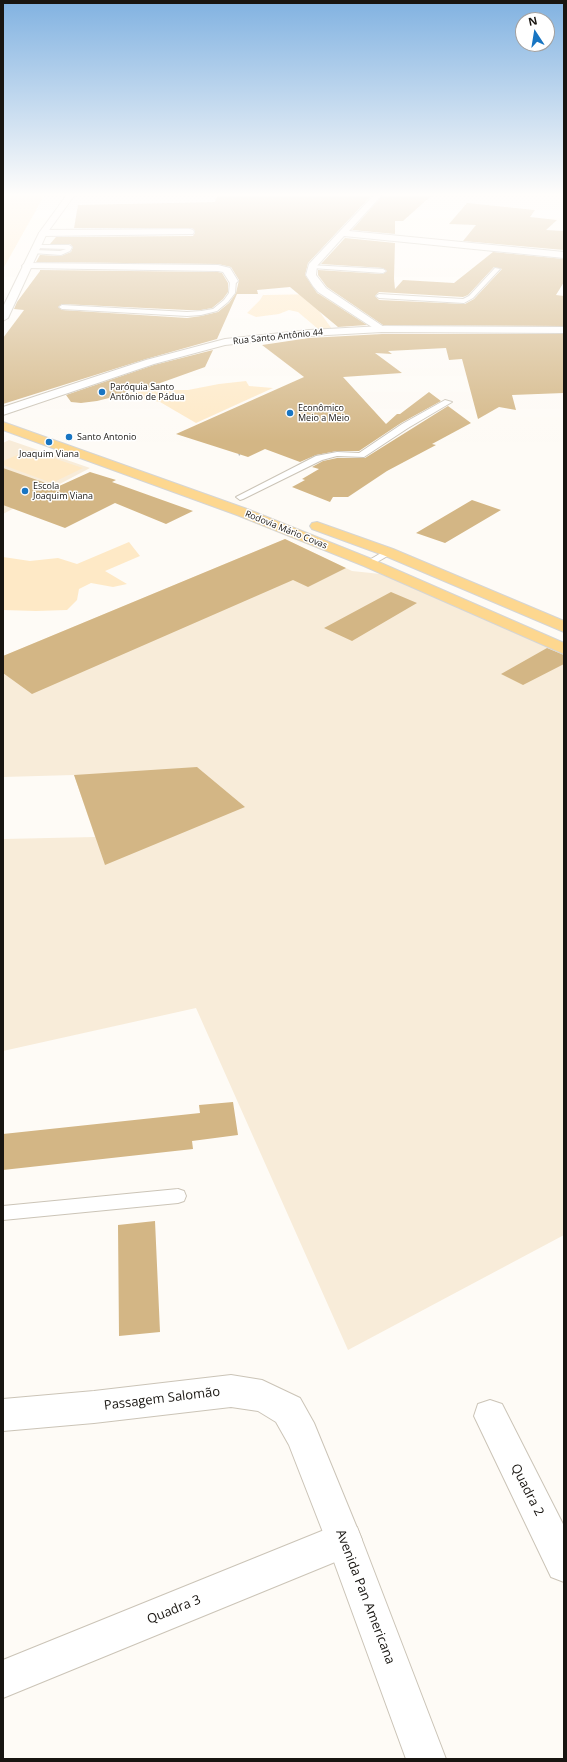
<!DOCTYPE html>
<meta charset="utf-8">
<style>
body{margin:0}
#map{position:relative;width:567px;height:1762px;overflow:hidden;background:#fefbf6;font-family:"Open Sans",sans-serif}
canvas{display:block}
.frame{position:absolute;inset:0;border:4px solid #181511;pointer-events:none}
.north{position:absolute;left:515px;top:12px;width:40px;height:40px;box-sizing:border-box;background:#fff;border:1px solid #a3a1a0;border-radius:50%;rotate:348deg;font-size:11px;font-weight:700;line-height:16px;text-align:center;color:#181511}
.north::after{content:'';display:block;margin:auto;width:14px;height:18px;background:#1875c2;clip-path:polygon(50% 0,100% 100%,50% 72%,0 100%)}
</style>
<div id="map">
<canvas width="567" height="1762"></canvas>
<div class="frame"></div>
<div class="north">N</div>
</div>
<script>
const c = document.querySelector('canvas').getContext('2d');
c.lineJoin = 'round';
function paint(path, color) { c.fillStyle = color; c.fill(path, 'evenodd'); }
const toPath = rows => new Path2D(rows.map(r => 'M' + r).join(''));
function stroke(path, color, width, dash) { c.strokeStyle = color; c.lineWidth = width; c.lineCap = dash ? 'butt' : 'round'; c.setLineDash(dash || []); c.stroke(path); }
function label(font, color, halo, rows, align = 'center') {
  c.font = font + ' "Open Sans",sans-serif'; c.lineWidth = 3; c.setLineDash([]); c.textBaseline = 'middle'; c.strokeStyle = halo; c.fillStyle = color; for (const [text, x, y, turn = 0] of rows) {
    c.save(); c.translate(x, y); c.rotate((+turn || 0) * Math.PI / 180); c.textAlign = isNaN(turn) ? turn : align; if (halo) c.strokeText(text, 0, 0); c.fillText(text, 0, 0); c.restore();
  }
}
const built = toPath([
 [9,440,90,468,3,514,3,443],
 [285,539,352,571,390,575,564,653,564,1235,348,1350,196,1008,3,1051,3,839,95,837,74,775,3,777,3,656]
]);
const green = toPath([
 [3,196,44,196,3,269],
 [322,294,344,310,319,311,332,329,318,329,298,312,289,310,279,314,256,317,247,313,260,300,263,295],
 [246,381,249,386,273,388,196,423,160,402,126,395,136,390,162,384,173,390,188,390,219,384],
 [29,450,83,468,52,483,3,465,3,461],
 [129,542,140,556,105,571,127,584,113,587,91,583,79,589,77,600,67,610,36,611,3,610,3,557,30,561,58,558,77,564]
]);
const building = toPath([
 [217,196,371,196,308,263,305,275,317,293,367,325,338,327,290,287,257,290,258,294,237,294,217,339,146,359,3,404,3,338,24,310,14,309,17,302,40,271,40,270,218,272,222,273,228,283,228,292,223,299,212,308,201,310,187,310,62,304,58,307,62,310,187,318,201,316,218,312,229,303,236,293,239,280,231,267,218,264,36,262,40,255,61,256,71,252,73,247,70,244,50,244,56,237,193,236,195,233,194,229,190,228,74,228,78,205,215,202],
 [382,196,431,196,403,221,395,221,395,234,352,230],
 [467,203,535,210,530,217,557,220,546,230,564,231,564,250,463,241,476,225,449,224],
 [345,238,395,243,394,279,395,289,403,280,454,283,493,252,564,259,564,282,556,295,564,296,564,326,383,325,327,287,318,275,318,270,383,274,387,271,383,268,321,264],
 [494,267,502,269,474,299,465,304,379,300,375,296,379,292,463,297,468,295],
 [382,334,564,334,564,393,512,395,516,410,499,407,478,419,462,359,449,360,446,348,388,351,392,354,375,353,402,373,343,377,386,424,397,414,400,414,429,392,441,401,401,423,359,451,337,451,316,455,300,462,265,449,248,457,176,434,304,377,262,345,309,338],
 [213,350,205,367,149,387,127,391,121,395,97,401,81,403,71,402,66,395,154,365],
 [448,406,471,423,432,444,436,445,387,471,348,497,333,497,330,502,292,487,305,480,302,479,319,469,312,467,323,461,337,458,365,458],
 [3,468,57,487,90,472,116,480,112,482,193,511,166,524,115,503,65,528,3,505],
 [472,500,501,510,445,543,416,533],
 [285,539,346,568,308,587,293,580,32,694,3,673,3,656],
 [391,592,417,603,352,641,324,628],
 [547,648,564,655,564,664,523,685,501,674],
 [197,767,245,807,105,865,74,775],
 [233,1102,238,1135,192,1141,193,1149,3,1170,3,1134,200,1113,199,1105],
 [155,1221,160,1332,119,1336,118,1225]
]);
const path = toPath([
 [239,454,240,456]
]);
const lane = toPath([
 [37,245,69,245,72,247,70,251,61,255,32,253,31,252,34,250,60,251,66,249,35,248,34,247,37,245],
 [310,265,383,269,386,271,383,273,312,268,309,266,310,265],
 [495,268,500,269,473,298,464,303,379,298,376,296,379,294,463,299,469,296,495,268],
 [233,279,236,281,235,293,228,302,217,311,201,315,187,316,62,309,59,307,62,305,187,312,201,311,213,309,224,300,229,293,230,281,233,279],
 [445,400,452,402,408,428,364,457,337,456,322,460,243,499,240,500,236,497,316,456,337,452,359,453,402,424,445,400],
 [388,549,393,552,391,554,372,565,366,565,364,563,388,549],
 [178,1189,184,1191,186,1196,184,1201,178,1203,3,1220,3,1206,178,1189]
]);
const street = toPath([
 [373,196,381,196,349,231,564,252,564,258,344,236,317,266,316,275,326,288,387,329,382,332,378,331,318,292,313,286,306,275,309,264,373,196],
 [190,229,193,230,194,232,193,234,43,236,39,233,43,230,190,229],
 [27,263,218,265,230,268,238,281,236,283,230,283,223,272,218,271,24,268,22,266,24,264,27,263],
 [490,1400,502,1404,564,1526,564,1582,551,1577,474,1416,478,1404,490,1400],
 [344,1522,357,1527,362,1540,357,1553,3,1698,3,1660,344,1522]
]);
const secondary = toPath([
 [66,196,74,196,47,233,8,318,3,321,3,307,39,233,66,196],
 [382,326,564,327,564,333,382,332,309,336,225,345,154,364,3,415,3,407,146,360,225,339,309,330,382,326],
 [231,1375,262,1380,300,1398,314,1423,362,1540,446,1759,406,1759,326,1540,289,1445,276,1422,258,1411,231,1407,94,1423,3,1431,3,1399,94,1391,231,1375]
]);
const primary = toPath([
 [3,422,247,509,374,560,564,643,564,654,364,566,237,515,3,430,3,422],
 [317,522,393,549,564,621,564,632,383,555,312,529,310,526,312,523,317,522]
]);
const markers = [
 [102,392,4,"#1875c2"],
 [290,413,4,"#1875c2"],
 [69,437,4,"#1875c2"],
 [49,442,4,"#1875c2"],
 [25,491,4,"#1875c2"]
];
const farStreetnames = [
 ["Rua Santo Antônio 44",278,337,-6],
 ["Rodovia Mário Covas",286,530,22]
];
const farPoinames = [
 ["Paróquia Santo",110,387],
 ["Antônio de Pádua",110,397],
 ["Econômico",298,408],
 ["Meio a Meio",298,418],
 ["Santo Antonio",77,437],
 ["Joaquim Viana",49,454,"center"],
 ["Escola",33,486],
 ["Joaquim Viana",33,496]
];
const nearStreetnames = [
 ["Passagem Salomão",162,1399,-7],
 ["Quadra 2",527,1490,63],
 ["Avenida Pan Americana",365,1597,69],
 ["Quadra 3",174,1610,-22]
];
paint(built, '#f8ecd9');
paint(green, '#fee9c6');
paint(building, '#d3b685');
stroke(lane, '#cbc4b7', 2);
stroke(street, '#cbc4b7', 2);
stroke(secondary, '#cbc4b7', 2);
stroke(primary, '#d5d5d4', 2);
stroke(path, '#b8b5b0', 1.5, [1.5, 1]);
paint(lane, '#fff');
paint(street, '#fff');
paint(secondary, '#fff');
paint(primary, '#fdd78f');
const sky = c.createLinearGradient(0, 0, 0, 442);
sky.addColorStop(0, '#81b2e1');
sky.addColorStop(0.44, '#fffdfb');
sky.addColorStop(1, '#fffdfb00');
c.fillStyle = sky;
c.fillRect(0, 0, 567, 442);
for (const [x, y, r, color] of markers) { const dot = new Path2D(); dot.arc(x, y, r, 0, 2 * Math.PI); c.fillStyle = color; c.fill(dot); stroke(dot, '#fff', 1.5); }
label('9px', '#181511', '#fff', farStreetnames);
label('9px', '#181511', '#fff', farPoinames, 'left');
label('13px', '#181511', '#fff', nearStreetnames);
</script>
